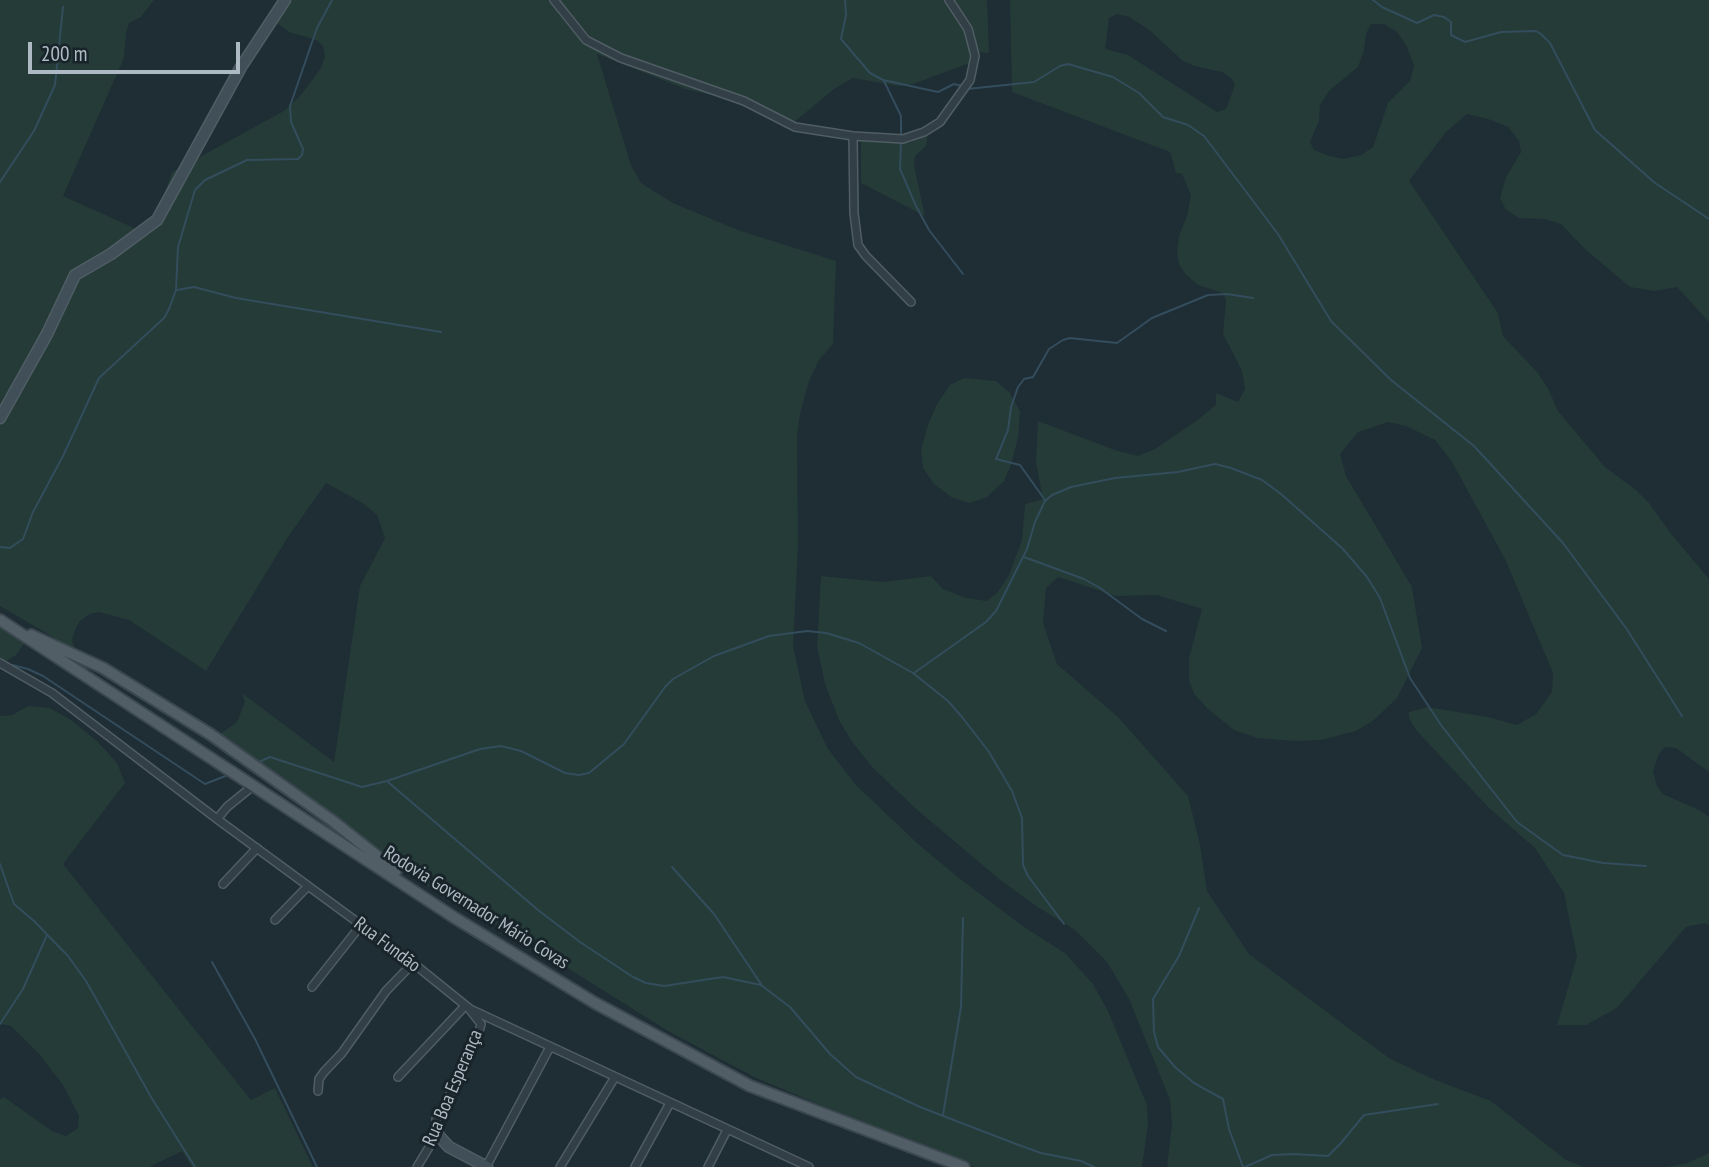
<!DOCTYPE html>
<meta charset="utf-8">
<style>
body{margin:0}
#map{position:relative;width:1709px;height:1167px;overflow:hidden;background:#1f2d35;font-family:"PT Sans Narrow",sans-serif}
canvas{display:block}
.scale{position:absolute;left:28px;top:42px;width:212px;height:32px;box-sizing:border-box;border:4px solid #adbac3;border-top:0;padding-left:9px;font-size:21px;line-height:24px;white-space:nowrap;color:#adbac3;-webkit-text-stroke:5px #19242a;paint-order:stroke}
</style>
<div id="map">
<canvas width="1709" height="1167"></canvas>
<div class="scale">200 m</div>
</div>
<script>
const c = document.querySelector('canvas').getContext('2d');
c.lineJoin = 'round';
function paint(path, color) { c.fillStyle = color; c.fill(path, 'evenodd'); }
const toPath = rows => new Path2D(rows.map(r => 'M' + r).join(''));
function stroke(path, color, width, dash) { c.strokeStyle = color; c.lineWidth = width; c.lineCap = dash ? 'butt' : 'round'; c.setLineDash(dash || []); c.stroke(path); }
function label(font, color, halo, rows, align = 'center') {
  c.font = font + ' "PT Sans Narrow",sans-serif'; c.lineWidth = 6; c.setLineDash([]); c.textBaseline = 'middle'; c.strokeStyle = halo; c.fillStyle = color; for (const [text, x, y, turn = 0] of rows) {
    c.save(); c.translate(x, y); c.rotate((+turn || 0) * Math.PI / 180); c.textAlign = isNaN(turn) ? turn : align; if (halo) c.strokeText(text, 0, 0); c.fillText(text, 0, 0); c.restore();
  }
}
const green = toPath([
 [0,0,154,0,141,17,129,23,126,33,124,58,63,196,150,235,172,172,284,111,300,96,321,68,325,56,323,46,316,40,289,32,276,22,283,0,987,0,989,53,971,52,970,63,913,84,898,86,853,78,834,89,786,129,777,118,751,104,685,89,597,54,631,165,641,183,673,203,738,230,836,261,833,344,819,360,809,381,800,414,797,437,798,546,793,646,805,701,828,749,856,785,917,843,959,878,1024,927,1065,953,1093,984,1108,1011,1147,1105,1148,1124,1142,1167,975,1167,889,1134,754,1077,668,1031,526,942,444,897,209,742,237,722,245,702,242,693,334,762,360,586,385,538,377,515,364,504,326,483,288,537,206,671,129,620,99,612,90,614,80,621,75,630,72,640,75,650,0,606],
 [1010,0,1709,0,1709,322,1677,287,1654,291,1630,287,1585,249,1561,224,1545,219,1519,218,1506,210,1500,198,1506,177,1521,152,1519,141,1508,127,1491,120,1467,114,1446,132,1409,181,1498,313,1503,336,1537,372,1548,388,1558,411,1605,467,1636,490,1649,503,1669,531,1709,579,1709,772,1676,748,1665,747,1659,754,1653,771,1657,786,1663,794,1701,811,1709,817,1709,926,1705,923,1686,927,1617,1008,1586,1025,1557,1025,1577,957,1564,893,1535,848,1489,808,1416,730,1409,718,1409,712,1427,707,1488,717,1517,725,1536,714,1552,692,1553,673,1505,559,1452,462,1435,440,1406,426,1388,422,1358,432,1340,454,1346,476,1412,587,1422,648,1397,698,1374,720,1356,731,1321,740,1295,741,1257,738,1234,730,1208,709,1194,694,1189,680,1189,658,1202,609,1157,595,1116,596,1058,577,1046,588,1043,623,1057,664,1118,717,1188,796,1200,845,1207,891,1249,954,1389,1058,1433,1079,1491,1101,1566,1160,1584,1167,1167,1167,1172,1124,1170,1100,1129,999,1107,962,1075,930,1036,906,999,879,915,808,873,768,852,742,839,720,825,684,817,646,821,576,883,582,931,576,943,589,966,598,987,601,997,593,1009,575,1022,540,1025,504,1043,499,1036,463,1038,421,1115,450,1138,456,1155,449,1196,421,1216,405,1216,393,1238,402,1245,389,1242,371,1223,334,1226,301,1223,293,1198,285,1186,275,1179,264,1177,252,1179,236,1187,216,1191,195,1182,174,1176,173,1170,152,1012,92],
 [1117,14,1129,17,1148,29,1183,61,1194,66,1222,72,1231,78,1235,85,1226,109,1217,112,1128,55,1105,49,1109,18],
 [1371,24,1384,24,1397,32,1406,45,1414,66,1410,81,1388,103,1373,147,1361,155,1344,159,1329,156,1314,150,1310,142,1319,121,1320,105,1329,91,1358,67,1364,51,1366,34],
 [928,133,926,146,915,156,914,166,925,216,861,183,861,139,910,143],
 [964,378,996,381,1010,393,1020,411,1018,438,1011,465,1004,481,987,497,969,503,951,497,934,484,923,468,921,449,928,425,937,404,950,385],
 [0,625,26,641,16,655,0,665],
 [28,706,50,708,71,720,97,741,117,763,125,783,63,864,251,1100,275,1088,313,1167,192,1167,182,1151,149,1167,0,1167,0,1099,4,1097,52,1131,66,1136,78,1128,79,1116,63,1085,39,1054,11,1026,0,1024,0,716,12,715],
 [1709,1153,1709,1167,1667,1167,1687,1163]
]);
const stream = toPath([
 [845,0,846,15,841,39,870,73,883,80,938,92,954,84,962,86],
 [1373,0,1382,7,1417,23,1434,15,1444,17,1451,22,1451,35,1465,42,1501,32,1536,31,1541,34,1550,43,1595,130,1655,183,1709,219],
 [884,81,901,116,901,135],
 [967,89,1034,82,1060,66,1068,64,1113,77,1139,93,1163,117,1188,125,1204,136,1278,234,1331,321,1391,380,1474,446,1563,543,1626,628,1682,716],
 [901,140,900,169,916,206,929,230,963,274],
 [0,182,34,131,55,85,63,7],
 [177,290,194,287,236,298,441,332],
 [1045,500,1020,465,996,459,1008,430,1011,407,1018,387,1024,379,1033,377,1049,349,1063,340,1070,338,1117,343,1152,318,1208,295,1227,294,1253,298],
 [0,547,10,548,23,539,33,512,63,456,99,378,164,318,169,309,176,290,178,247,195,190,205,180,247,160,298,159,302,155,303,149,291,122,290,106,317,28,332,0],
 [1024,557,1084,579,1100,588,1142,619,1166,631],
 [12,665,28,669,43,676,205,784,228,775],
 [914,673,986,622,996,611,1027,549,1035,522,1045,501,1052,495,1071,487,1115,478,1178,472,1215,464,1231,468,1262,480,1281,494,1343,549,1367,577,1380,598,1410,678,1441,725,1517,822,1563,855,1603,863,1646,866],
 [259,762,270,757,362,787,387,781,480,749,501,746,521,751,565,773,579,775,589,773,624,744,665,687,673,679,714,656,769,636,807,631,826,633,859,643,913,673,948,701,962,717,989,752,1012,791,1022,818,1023,865,1028,876,1064,924],
 [388,782,538,910,580,942,633,977,646,983,664,986,723,977,761,985,790,1007,830,1054,856,1077,920,1107,1016,1144,1041,1153,1081,1161,1094,1167],
 [0,864,14,904,34,921,68,956,86,981,151,1097,195,1167],
 [672,867,714,914,761,984],
 [1199,908,1179,956,1153,999,1154,1032,1158,1047,1175,1067,1194,1083,1223,1099,1229,1129,1243,1167],
 [212,962,255,1039,317,1167],
 [0,1024,23,989,47,935],
 [943,1115,961,1007,963,918],
 [1245,1167,1272,1155,1294,1154,1328,1156,1341,1143,1364,1115,1438,1104]
]);
const street = toPath([
 [554,0,586,40,621,58,744,101,795,127,853,136,903,139,924,132,940,122,970,80,975,56,972,44,968,29,949,0],
 [853,136,854,213,858,245,866,256,911,302],
 [0,663,52,693,217,819,413,963,470,1009,809,1167],
 [217,819,227,807,254,785],
 [223,884,257,848],
 [275,920,308,886],
 [312,987,361,925],
 [398,1077,465,1006],
 [318,1091,319,1079,324,1072,342,1053,386,991,413,963],
 [417,1167,437,1134,436,1119,457,1082,477,1039,481,1024,470,1010],
 [486,1167,550,1047],
 [560,1167,615,1077],
 [635,1167,670,1103],
 [708,1167,727,1130]
]);
const secondary = toPath([
 [0,418,47,334,75,275,111,254,157,220,241,67,285,0],
 [437,1134,449,1147,487,1167]
]);
const primary = toPath([
 [0,620,455,918,595,1003,750,1086,964,1167],
 [31,635,103,668,210,734,334,822,396,871]
]);
const streetNames = [
 ["Rodovia Governador Mário Covas",476,908,32],
 ["Rua Fundão",387,945,37],
 ["Rua Boa Esperança",453,1088,-67]
];
paint(green, '#243b37');
stroke(stream, '#334d5d', 2);
stroke(street, '#505d64', 10);
stroke(secondary, '#505d64', 13);
stroke(primary, '#3c4850', 14);
stroke(street, '#333f46', 7);
stroke(secondary, '#414f59', 10);
stroke(primary, '#515e66', 10);
label('19px', '#adbac3', '#19242a', streetNames);
</script>
